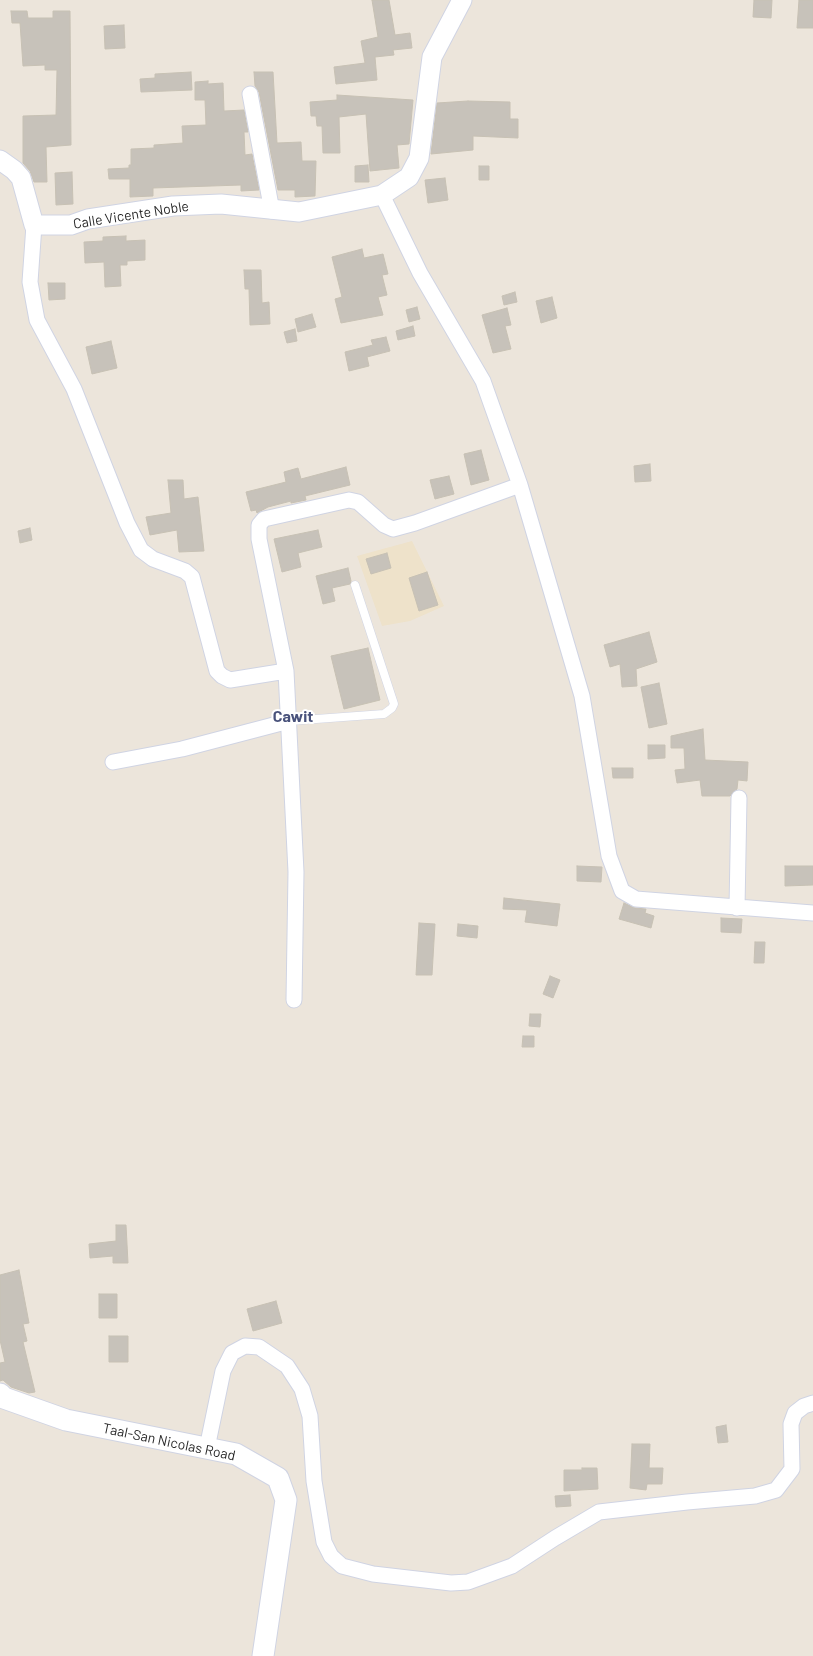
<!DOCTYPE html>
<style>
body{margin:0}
canvas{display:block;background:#ece5db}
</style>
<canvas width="813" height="1656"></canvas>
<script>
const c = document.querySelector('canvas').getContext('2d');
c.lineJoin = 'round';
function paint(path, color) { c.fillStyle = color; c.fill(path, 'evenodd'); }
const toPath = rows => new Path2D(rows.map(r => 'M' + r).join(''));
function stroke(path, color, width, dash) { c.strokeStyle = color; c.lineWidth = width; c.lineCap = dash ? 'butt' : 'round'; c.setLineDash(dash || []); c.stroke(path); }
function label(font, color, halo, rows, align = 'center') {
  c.font = font + ' Barlow,sans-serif'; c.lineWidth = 4; c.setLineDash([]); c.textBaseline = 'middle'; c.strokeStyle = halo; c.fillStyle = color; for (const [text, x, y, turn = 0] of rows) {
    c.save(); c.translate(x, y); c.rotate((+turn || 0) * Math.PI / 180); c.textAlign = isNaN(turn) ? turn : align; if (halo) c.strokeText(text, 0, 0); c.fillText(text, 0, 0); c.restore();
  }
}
const education = toPath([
 [412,541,444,606,410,621,382,626,357,556]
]);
const building = toPath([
 [372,0,389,0,395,35,410,33,412,48,393,50,394,55,375,57,377,80,336,84,334,67,365,63,361,41,378,37,372,0],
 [754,0,772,0,771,18,753,17,754,0],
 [799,0,813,0,813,28,797,28,799,0],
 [11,11,27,11,28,18,53,18,53,11,70,11,71,145,46,147,47,182,34,182,30,171,23,163,23,116,56,115,57,70,45,70,45,65,23,66,20,23,12,23,11,11],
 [124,25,125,48,105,49,104,26,124,25],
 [191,72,192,90,141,92,140,79,155,78,155,74,191,72],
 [254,72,273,72,277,143,301,142,302,161,316,161,315,196,295,197,295,190,278,190,259,92,255,86,254,72],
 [208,81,208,84,223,83,224,111,244,110,248,132,244,132,245,155,252,154,259,190,241,191,241,185,153,188,153,196,130,197,130,179,109,179,108,169,129,168,129,165,131,165,131,149,154,148,154,145,183,143,182,126,206,125,205,100,195,100,195,82,208,81],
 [337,95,413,100,409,144,397,145,399,168,370,171,366,114,339,117,340,153,323,153,322,126,317,126,316,116,311,116,310,102,337,100,337,95],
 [468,101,510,102,510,119,518,119,518,138,473,136,473,150,431,154,437,103,468,101],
 [368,165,369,182,355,182,355,166,368,165],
 [479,166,489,166,489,180,479,180,479,166],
 [72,172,73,204,56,205,55,173,72,172],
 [445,178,448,200,428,203,425,180,445,178],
 [126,236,126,241,145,240,145,260,127,261,127,265,120,265,121,286,105,287,104,262,85,263,84,242,103,241,103,237,126,236],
 [362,249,364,258,383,254,388,274,382,275,387,295,378,297,383,315,341,323,335,299,342,297,332,257,362,249],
 [244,270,261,270,262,303,269,302,270,324,250,325,249,289,245,289,244,270],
 [48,283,65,283,65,299,49,300,48,283],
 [515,292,517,302,504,305,502,296,515,292],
 [552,297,557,318,541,323,536,301,552,297],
 [417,307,420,319,409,322,406,310,417,307],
 [507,308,511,325,505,326,511,349,493,353,482,315,507,308],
 [312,314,316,327,298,332,295,319,312,314],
 [413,326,415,336,398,340,396,331,413,326],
 [295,329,297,341,287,343,284,332,295,329],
 [386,337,390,351,367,357,369,366,349,371,345,352,373,345,371,340,386,337],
 [111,341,117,368,92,374,86,347,111,341],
 [481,450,489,480,471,485,464,454,481,450],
 [650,464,651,481,635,482,634,466,650,464],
 [346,467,350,485,305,496,306,500,291,503,291,501,268,507,257,513,256,510,251,511,246,492,286,482,284,472,298,468,301,479,346,467],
 [449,476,454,494,435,499,430,480,449,476],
 [168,480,183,480,184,499,198,497,204,551,179,552,177,530,150,535,146,517,171,513,168,480],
 [30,528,32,540,20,543,18,531,30,528],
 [318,530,322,547,298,553,301,567,282,572,274,539,318,530],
 [387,553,391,568,371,574,366,559,387,553],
 [348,568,351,581,350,584,332,588,335,601,323,604,316,576,348,568],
 [427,572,438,605,419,611,409,578,427,572],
 [649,632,657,662,636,669,637,686,622,687,620,664,610,667,604,645,649,632],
 [368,648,380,700,344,709,331,656,368,648],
 [659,683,667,724,649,728,641,687,659,683],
 [703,729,705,760,748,762,747,781,738,780,737,789,730,796,702,796,700,780,677,783,675,770,685,769,684,748,671,748,671,736,703,729],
 [648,745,665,745,665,758,648,759,648,745],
 [612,768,633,768,633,778,613,778,612,768],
 [577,866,602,867,601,882,577,881,577,866],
 [785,866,813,866,813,885,785,886,785,866],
 [504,898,560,904,557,926,525,922,527,910,503,909,504,898],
 [624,903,635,908,646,909,645,913,654,916,651,928,619,919,624,903],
 [721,918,742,919,741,933,721,932,721,918],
 [419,923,435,924,432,975,416,975,419,923],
 [458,924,478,926,477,938,457,936,458,924],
 [755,942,765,942,764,963,754,963,755,942],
 [550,976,560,980,553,998,543,994,550,976],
 [530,1014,541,1014,540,1027,529,1026,530,1014],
 [523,1036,534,1036,534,1047,522,1047,523,1036],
 [116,1225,126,1225,128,1263,113,1263,113,1256,90,1258,89,1244,116,1241,116,1225],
 [19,1270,29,1323,23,1324,27,1341,23,1342,35,1392,29,1393,11,1387,3,1380,0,1381,0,1363,5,1362,0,1340,0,1275,19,1270],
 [99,1294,117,1294,117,1318,99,1318,99,1294],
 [276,1301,282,1323,253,1331,247,1309,276,1301],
 [109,1336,128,1336,128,1362,109,1362,109,1336],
 [726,1425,728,1442,718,1443,716,1427,726,1425],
 [632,1444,650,1444,649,1468,663,1468,662,1484,647,1484,646,1490,630,1488,632,1444],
 [582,1468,597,1468,598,1489,564,1491,564,1470,582,1470,582,1468],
 [570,1495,571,1506,556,1507,555,1496,570,1495]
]);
const service = toPath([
 [289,721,384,714,392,708,394,704,355,585]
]);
const minor = toPath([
 [250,94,272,211],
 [382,195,420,273,483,381,520,485,582,696,609,856,622,891,636,899,813,913],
 [34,225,30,282,37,320,74,389,127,523,141,550,153,559,185,571,192,577,217,671,222,676,230,680,286,671],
 [113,762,182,749,289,721],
 [737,908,739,798],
 [294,1000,296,872,286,671,259,539,259,525,264,519,349,500,358,502,384,525,393,529,415,523,520,485],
 [207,1448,223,1371,232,1353,245,1346,259,1347,287,1366,302,1389,310,1416,314,1481,324,1542,331,1556,342,1566,373,1574,451,1583,468,1582,512,1566,555,1538,599,1512,687,1502,755,1496,776,1490,792,1469,791,1424,795,1413,804,1406,813,1403]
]);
const tertiary = toPath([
 [0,160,14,170,21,178,34,225,71,225,88,219,173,206,221,204,299,212,382,195,409,177,419,158,432,57,462,0]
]);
const secondary = toPath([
 [0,1394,4,1398,66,1420,236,1454,278,1478,286,1500,263,1656]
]);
const streetNames = [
 ["Calle Vicente Noble",131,215,-9],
 ["Taal-San Nicolas Road",169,1442,12]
];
const quarterNames = [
 ["Cawit",293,717]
];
paint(education, '#eee2ca');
paint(building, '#c7c2ba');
stroke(building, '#c7c1b4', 1);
stroke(service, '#d0d4e3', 9);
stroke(minor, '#d0d4e3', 17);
stroke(tertiary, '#d0d4e3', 21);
stroke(secondary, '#d0d4e3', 23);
stroke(service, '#fff', 8);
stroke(minor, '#fff', 15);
stroke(tertiary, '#fff', 19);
stroke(secondary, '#fff', 21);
label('14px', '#292929', '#fff', streetNames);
label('bold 16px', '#49527b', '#fff', quarterNames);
</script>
